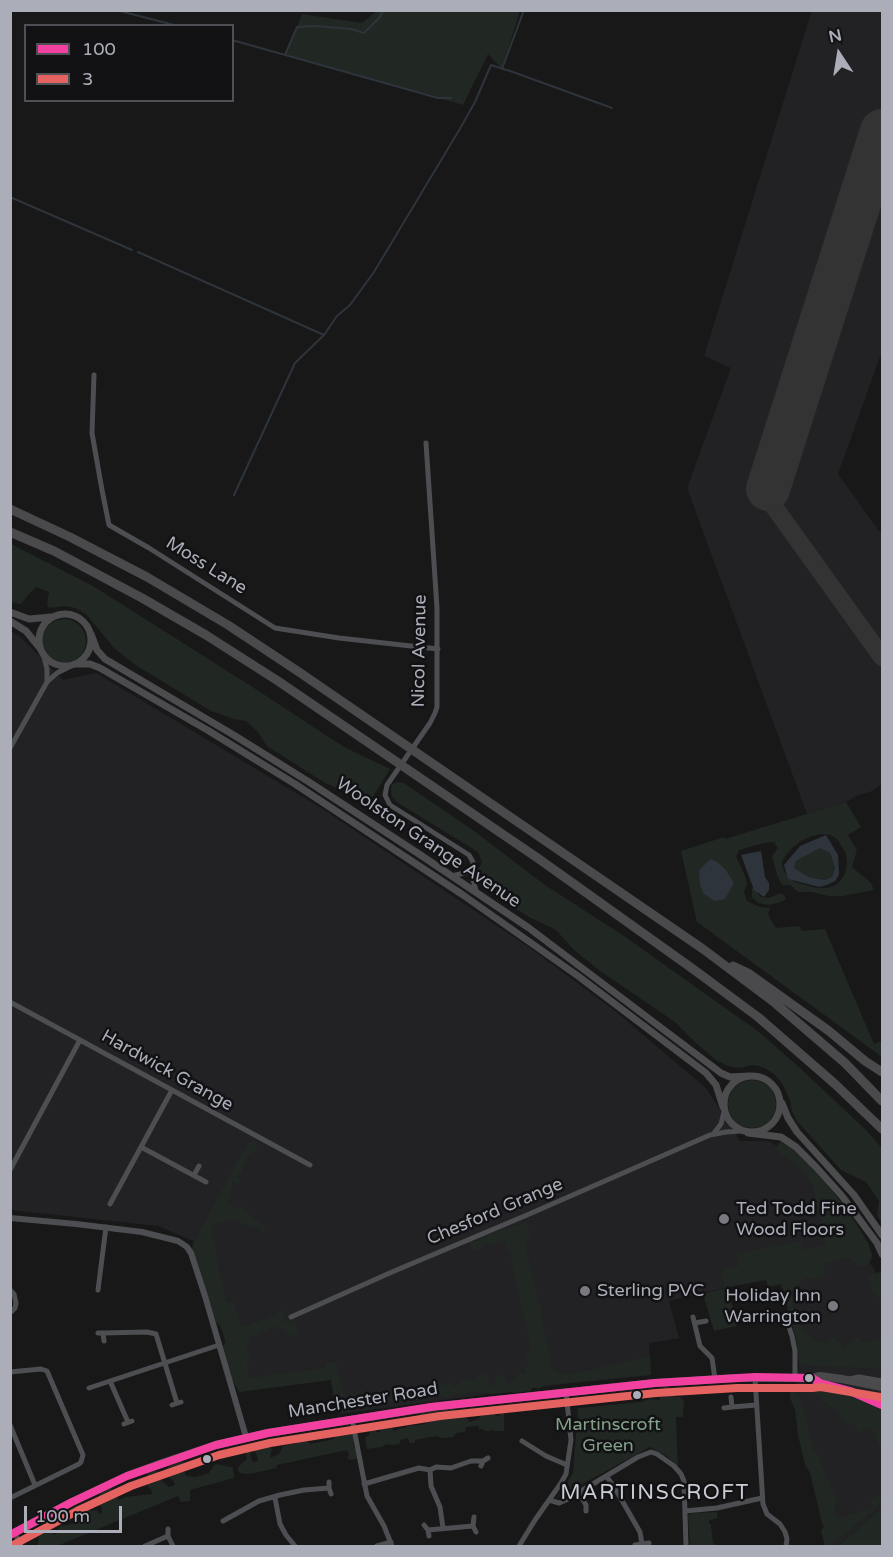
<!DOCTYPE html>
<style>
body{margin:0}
#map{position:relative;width:893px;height:1557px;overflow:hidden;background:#181818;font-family:"Varela Round",sans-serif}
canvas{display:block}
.frame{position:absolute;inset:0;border:12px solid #abaeb8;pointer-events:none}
.legend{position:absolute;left:24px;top:24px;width:210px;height:78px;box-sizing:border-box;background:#121214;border:2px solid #4f5056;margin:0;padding:8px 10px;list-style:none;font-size:18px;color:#abaeb8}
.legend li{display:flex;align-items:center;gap:12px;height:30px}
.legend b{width:30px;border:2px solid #4f5056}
.north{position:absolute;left:809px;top:24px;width:60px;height:60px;-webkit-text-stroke:4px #121214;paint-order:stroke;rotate:348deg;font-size:16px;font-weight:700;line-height:24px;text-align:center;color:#abaeb8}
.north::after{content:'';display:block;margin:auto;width:21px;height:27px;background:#abaeb8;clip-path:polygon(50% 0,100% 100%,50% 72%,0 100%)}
.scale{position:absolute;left:24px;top:1506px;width:98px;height:27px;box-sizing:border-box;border:3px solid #abaeb8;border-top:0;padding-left:8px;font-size:18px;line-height:21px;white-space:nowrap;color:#abaeb8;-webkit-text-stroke:4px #121214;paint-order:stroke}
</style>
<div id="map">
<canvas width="893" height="1557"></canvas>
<div class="frame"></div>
<ul class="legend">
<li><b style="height:8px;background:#f240a1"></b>100</li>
<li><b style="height:8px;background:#e4625f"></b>3</li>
</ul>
<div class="north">N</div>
<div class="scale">100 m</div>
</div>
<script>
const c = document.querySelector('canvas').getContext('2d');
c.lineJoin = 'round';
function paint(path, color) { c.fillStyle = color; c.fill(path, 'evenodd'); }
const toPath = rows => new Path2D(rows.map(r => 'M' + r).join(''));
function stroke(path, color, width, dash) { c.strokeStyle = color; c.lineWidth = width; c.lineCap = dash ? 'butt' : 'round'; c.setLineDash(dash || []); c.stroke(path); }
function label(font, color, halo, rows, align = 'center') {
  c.font = font + ' "Varela Round",sans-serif'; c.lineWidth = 5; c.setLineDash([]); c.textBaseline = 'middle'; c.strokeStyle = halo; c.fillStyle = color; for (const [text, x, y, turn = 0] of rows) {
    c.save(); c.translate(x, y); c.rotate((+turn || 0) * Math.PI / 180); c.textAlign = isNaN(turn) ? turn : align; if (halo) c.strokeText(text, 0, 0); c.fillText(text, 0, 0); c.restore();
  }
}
const built = toPath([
 [812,10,882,11,882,351,838,474,882,535,882,784,870,792,858,795,846,802,807,814,687,488,731,368,704,356],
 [11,631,18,635,63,680,96,673,321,808,530,948,615,1011,706,1088,740,1141,768,1141,796,1156,865,1254,882,1283,882,1507,838,1546,825,1546,821,1530,824,1527,822,1523,795,1391,799,1367,794,1321,781,1284,768,1287,766,1280,728,1287,669,1301,679,1338,649,1343,651,1375,563,1384,340,1414,339,1410,335,1410,331,1380,239,1392,198,1243,158,1226,11,1210]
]);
const green = toPath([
 [378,10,520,10,520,11,502,69,488,54,463,105,285,55,302,14,362,23],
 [11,544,93,586,251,686,344,747,390,769,371,800,353,795,325,783,267,746,258,732,246,721,234,719,211,711,137,666,115,649,86,614,75,608,65,606,49,608,47,604,49,592,36,587,28,595,21,604,11,602],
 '42 641a22 22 0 1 1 44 0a22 22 0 1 1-44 0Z',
 [397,782,404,783,474,831,545,885,624,936,759,1032,800,1068,865,1129,882,1148,882,1223,877,1215,879,1201,866,1182,841,1170,796,1120,792,1111,790,1100,782,1083,774,1074,763,1067,753,1065,739,1068,728,1066,716,1060,696,1043,675,1022,600,971,573,949,556,930,527,916,480,884,477,872,482,862,478,852,398,803,392,797,391,790,392,784],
 [846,802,861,827,848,835,857,850,852,867,871,883,874,890,843,896,828,896,812,892,798,892,790,885,782,885,777,875,772,856,778,848,774,842,763,843,739,850,736,856,745,876,747,884,744,892,747,901,760,907,770,908,768,914,776,928,799,926,802,931,825,929,874,1044,882,1041,882,1057,697,922,681,851,724,837,725,839],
 [822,834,830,835,836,838,841,845,846,854,847,863,845,874,840,881,834,886,826,888,817,888,795,882,789,878,784,871,782,864,783,859,793,847,801,841,812,836],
 [819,847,830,853,835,868,832,877,826,880,809,877,794,868,796,861],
 [752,888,756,888,758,894,761,897,768,898,781,893,784,895,786,899,781,902,769,905,758,903,752,897],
 '728 1104a24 24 0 1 1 48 0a24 24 0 1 1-48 0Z',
 [249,1141,256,1142,257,1147,252,1155,249,1154,241,1172,237,1177,240,1179,238,1185,232,1181,232,1188,229,1192,231,1195,227,1202,228,1205,232,1205,236,1208,243,1206,250,1215,266,1225,264,1232,260,1231,256,1227,248,1227,247,1224,243,1224,240,1221,232,1219,221,1223,215,1223,211,1227,226,1302,234,1302,238,1317,242,1326,247,1326,284,1310,285,1314,282,1319,283,1322,291,1322,295,1323,299,1332,297,1335,288,1336,283,1329,278,1330,275,1326,249,1339,251,1344,245,1346,249,1352,249,1361,247,1364,249,1378,325,1368,327,1363,336,1362,344,1395,348,1396,352,1394,356,1396,362,1394,365,1396,377,1391,386,1390,390,1388,394,1389,400,1387,410,1391,412,1389,424,1387,426,1391,430,1391,432,1389,438,1389,441,1385,451,1383,452,1386,457,1385,463,1379,470,1380,476,1379,479,1375,484,1374,489,1379,488,1384,491,1386,494,1385,496,1377,499,1375,504,1375,509,1384,512,1383,518,1374,525,1374,526,1372,524,1369,524,1367,529,1365,526,1354,531,1348,511,1261,512,1257,507,1250,506,1241,501,1244,497,1240,496,1243,482,1245,482,1248,476,1250,473,1250,469,1243,471,1241,476,1242,480,1240,483,1236,487,1237,489,1233,494,1234,501,1228,507,1229,527,1222,531,1237,525,1242,536,1292,542,1308,540,1311,551,1359,549,1363,554,1371,568,1375,650,1356,651,1375,545,1385,539,1389,533,1387,530,1391,514,1393,511,1392,493,1394,476,1392,455,1395,446,1398,430,1394,426,1395,422,1399,405,1402,403,1400,385,1404,381,1402,375,1403,374,1406,368,1407,365,1405,362,1405,356,1407,353,1411,345,1412,336,1408,331,1380,239,1392,231,1377,223,1353,223,1346,226,1341,220,1326,216,1322,192,1249,193,1243],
 [780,1142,790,1147,811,1166,847,1209,868,1243,872,1255,871,1260,867,1265,862,1267,858,1266,848,1257,824,1264,826,1274,822,1277,816,1279,804,1278,790,1292,796,1316,803,1330,815,1340,825,1343,833,1337,845,1349,856,1336,864,1343,882,1337,882,1369,800,1365,797,1343,781,1284,768,1287,766,1280,728,1287,737,1326,714,1331,703,1294,724,1288,721,1269,739,1265,737,1254,800,1241,803,1250,826,1245,813,1188,805,1173,794,1162,780,1153,776,1148],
 [882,1271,882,1301,872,1292,868,1276],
 [665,1386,669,1387,671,1389,674,1397,680,1397,684,1400,683,1417,676,1417,678,1467,668,1457,650,1447,557,1498,573,1473,578,1408,641,1402,649,1399,660,1400,660,1391],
 [818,1386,841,1391,882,1410,882,1452,872,1428,858,1433,855,1424,849,1426,837,1412,814,1394,813,1390],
 [795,1391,800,1398,814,1451,816,1451,837,1502,834,1504,838,1519,873,1507,870,1499,882,1494,882,1502,830,1546,825,1546,821,1530,824,1527,822,1523,810,1473,805,1465,798,1435,795,1410,790,1398,790,1392],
 [434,1408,437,1412,445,1408,454,1409,456,1412,463,1413,470,1422,478,1419,482,1415,486,1415,492,1410,496,1416,500,1415,501,1412,504,1413,504,1431,494,1431,493,1429,490,1431,485,1431,483,1429,479,1429,478,1426,466,1427,465,1432,456,1433,453,1437,441,1438,436,1436,415,1440,415,1443,410,1443,407,1438,401,1440,399,1444,392,1445,388,1444,384,1445,382,1447,367,1449,365,1438,370,1434,367,1425,375,1425,376,1432,380,1432,382,1427,387,1426,391,1426,394,1431,401,1428,404,1428,408,1426,426,1424,426,1423,420,1420,418,1412],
 [349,1431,353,1433,356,1439,353,1442,354,1447,357,1449,358,1457,356,1459,351,1460,347,1458,349,1455,347,1450,277,1465,276,1468,255,1473,245,1474,240,1473,238,1470,238,1467,247,1459,245,1449,249,1449,252,1461,255,1462,257,1461,258,1459,254,1449,256,1443,268,1442,270,1445,272,1449,270,1458,279,1454,283,1446,297,1443,297,1438,299,1436,302,1436,305,1438,305,1440,311,1444,334,1439,335,1432],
 [180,1461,185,1463,184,1471,186,1476,196,1477,209,1473,214,1465,217,1464,231,1467,233,1468,234,1478,190,1490,190,1501,181,1502,178,1496,62,1544,55,1546,32,1546,33,1545,38,1545,39,1534,41,1527,45,1522,51,1518,56,1518,58,1522,57,1525,52,1530,54,1535,57,1533,60,1526,73,1524,77,1521,75,1517,69,1516,68,1512,78,1505,89,1503,90,1511,97,1510,98,1513,101,1514,102,1510,98,1498,100,1493,110,1488,117,1492,118,1500,125,1497,152,1494,151,1489,148,1487,146,1477,148,1473,154,1471,160,1472,161,1480,169,1487,175,1485,173,1480,165,1475,165,1471,169,1466],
 [882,1507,882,1546,838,1546,870,1518],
 [717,1512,717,1518,709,1521,709,1523,711,1525,713,1542,716,1546,706,1546,705,1545,701,1546,690,1546,688,1515,694,1513]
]);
const water = toPath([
 [826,835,838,855,839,875,835,881,827,885,819,887,788,879,784,865,800,846],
 [820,848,830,853,835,868,832,877,825,880,809,877,794,868,796,861],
 [761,851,765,877,769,883,769,890,764,897,754,890,741,855],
 [711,859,717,862,725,869,734,883,725,899,715,901,704,894,700,885,699,870]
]);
const stream = toPath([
 [116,10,178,26],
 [232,40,438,98,451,98],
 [285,55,297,27,315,26,351,29,364,33,380,17,383,10],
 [502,69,524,10],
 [10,197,132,250],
 [138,252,324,335],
 [234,495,295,363,324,335,337,316,350,305,374,272,461,127,475,102,491,65,513,72,612,108]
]);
const taxiway = toPath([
 [768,489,767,497,882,657]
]);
const runway = toPath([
 [768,489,882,131]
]);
const minor = toPath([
 [94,375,92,433,102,490,109,525,149,548,275,628,339,638,438,649],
 [426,443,437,608,437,707,435,713,430,723,387,785,385,795,390,805,469,855,473,862,472,876,476,891],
 [43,653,47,669,47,682],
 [10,748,47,682,57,673,71,666],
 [452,876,472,871],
 [10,1002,310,1165],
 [714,1133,721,1124,724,1112],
 [141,1147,206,1182],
 [10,1170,80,1040],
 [194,1175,199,1166],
 [110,1204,172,1090],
 [10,1290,14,1294,16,1303,15,1308,10,1313],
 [98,1290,106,1227],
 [291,1317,392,1272,527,1215,710,1135,726,1132,742,1131],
 [693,1317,700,1346,712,1358,715,1379],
 [778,1319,786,1318,792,1336,795,1351,795,1377],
 [695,1323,706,1321],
 [98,1333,103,1333,104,1341],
 [103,1333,147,1332,156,1334,177,1403],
 [10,1372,41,1369,47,1371,83,1455,81,1462,79,1464,10,1498],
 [755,1378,763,1504,767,1514,780,1524,785,1532,787,1539,786,1546],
 [110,1381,128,1422],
 [89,1388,219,1345],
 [172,1405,181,1402],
 [732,1407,756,1405],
 [724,1408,732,1407,731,1397],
 [352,1419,367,1496,384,1526,392,1546],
 [124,1424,132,1421],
 [10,1425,35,1485],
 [522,1441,546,1456,567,1465],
 [481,1466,483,1461,488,1458],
 [430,1470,431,1486,440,1507,443,1528],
 [607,1477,616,1490,640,1532,642,1544],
 [329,1482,329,1488,331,1494],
 [364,1484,419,1468,430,1470,436,1467,451,1468,471,1461,483,1461],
 [579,1493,586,1505,586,1511],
 [275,1498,280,1524,286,1535,295,1546],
 [549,1500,559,1503,566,1500,638,1457,651,1452,657,1454,674,1466,681,1474,684,1481,686,1546],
 [685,1511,717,1508,762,1498],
 [474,1517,473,1526,476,1532],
 [223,1521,259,1501,280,1495,304,1490,329,1488],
 [424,1525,428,1530,429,1536],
 [168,1529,168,1536,173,1546],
 [428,1530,473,1526],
 [15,1533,21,1546],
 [635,1545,649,1543],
 [145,1546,168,1536],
 [377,1546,391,1542],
 [519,1546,535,1520,561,1483,566,1474,571,1440,566,1392]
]);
const tertiary = toPath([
 [10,1218,76,1224,142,1232,178,1241,187,1247,191,1253,205,1296,246,1437]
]);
const secondary = toPath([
 [10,612,29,619,51,617],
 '39 640a26 26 0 1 1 52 0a26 26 0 1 1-52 0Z',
 [10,621,26,631,39,647],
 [91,634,97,650,105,659,232,734,309,782,419,854,529,928,721,1073,730,1077,749,1076],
 [75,664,90,664,100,668,209,731,295,784,463,895,578,976,706,1073,716,1085,723,1107],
 '724 1104a28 28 0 1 1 56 0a28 28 0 1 1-56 0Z',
 [782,1103,788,1118,797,1132,854,1195,882,1235],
 [748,1133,781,1137,796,1147,816,1167,842,1196,877,1243,882,1254],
 [850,1380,859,1378,882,1382]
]);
const primary = toPath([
 [812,1378,820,1383,850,1391,882,1405],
 [10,1535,72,1502,127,1476,162,1463,216,1445,268,1433,439,1406,655,1383,737,1378,812,1378,820,1376,842,1379,882,1387]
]);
const motorway = toPath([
 [10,509,70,537,147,577,228,625,299,672,703,949,775,1003,845,1063,882,1101],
 [10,532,54,551,142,598,206,635,278,681,539,859,693,969,758,1017,835,1084,882,1129],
 [733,966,748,973,829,1031,865,1061,882,1072]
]);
const bus1 = toPath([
 [10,1535,72,1502,127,1476,216,1445,268,1433,431,1407,655,1383,755,1377,812,1378,820,1383,850,1391,882,1405]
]);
const bus2 = toPath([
 [15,1544,77,1511,131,1486,219,1455,270,1443,440,1416,656,1393,737,1388,812,1388,821,1387,880,1397]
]);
const markers = [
 [724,1219,6,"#787a80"],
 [585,1291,6,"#787a80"],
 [833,1306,6,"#787a80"],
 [809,1378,5,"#abaeb8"],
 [637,1395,5,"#abaeb8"],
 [207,1459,5,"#abaeb8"]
];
const streetNames = [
 ["Moss Lane",206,566,32],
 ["Nicol Avenue",420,651,-89],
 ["Woolston Grange Avenue",428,843,34],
 ["Hardwick Grange",167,1071,29],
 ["Chesford Grange",495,1212,-23],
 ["Manchester Road",363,1401,-9]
];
const poiNames = [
 ["Ted Todd Fine",736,1209],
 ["Wood Floors",736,1230],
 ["Sterling PVC",597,1291],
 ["Holiday Inn",821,1296,"right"],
 ["Warrington",821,1317,"right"]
];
const parkNames = [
 ["Martinscroft",608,1425],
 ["Green",608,1446]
];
const quarterNames = [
 ["MARTINSCROFT",655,1493]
];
paint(built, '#222224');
paint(green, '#212722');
paint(water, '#2e343b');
stroke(stream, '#2e343b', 2);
stroke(taxiway, '#333334', 18);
stroke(runway, '#333334', 44);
stroke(minor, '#4d4e51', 5);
stroke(tertiary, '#4d4e51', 6);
stroke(secondary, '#4c4c4f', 7);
stroke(primary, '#4a4a4d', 8);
stroke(motorway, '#4a4a4d', 9);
stroke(bus1, '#f240a1', 8);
stroke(bus2, '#e4625f', 8);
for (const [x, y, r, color] of markers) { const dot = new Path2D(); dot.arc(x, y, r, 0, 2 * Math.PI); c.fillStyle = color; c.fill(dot); stroke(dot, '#121214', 2); }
label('18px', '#abaeb8', '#121214', streetNames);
label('18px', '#abaeb8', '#121214', poiNames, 'left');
label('18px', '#83a188', '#121214', parkNames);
c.letterSpacing = '1.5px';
label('21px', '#cbcdd4', '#121214', quarterNames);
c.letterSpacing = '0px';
</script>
